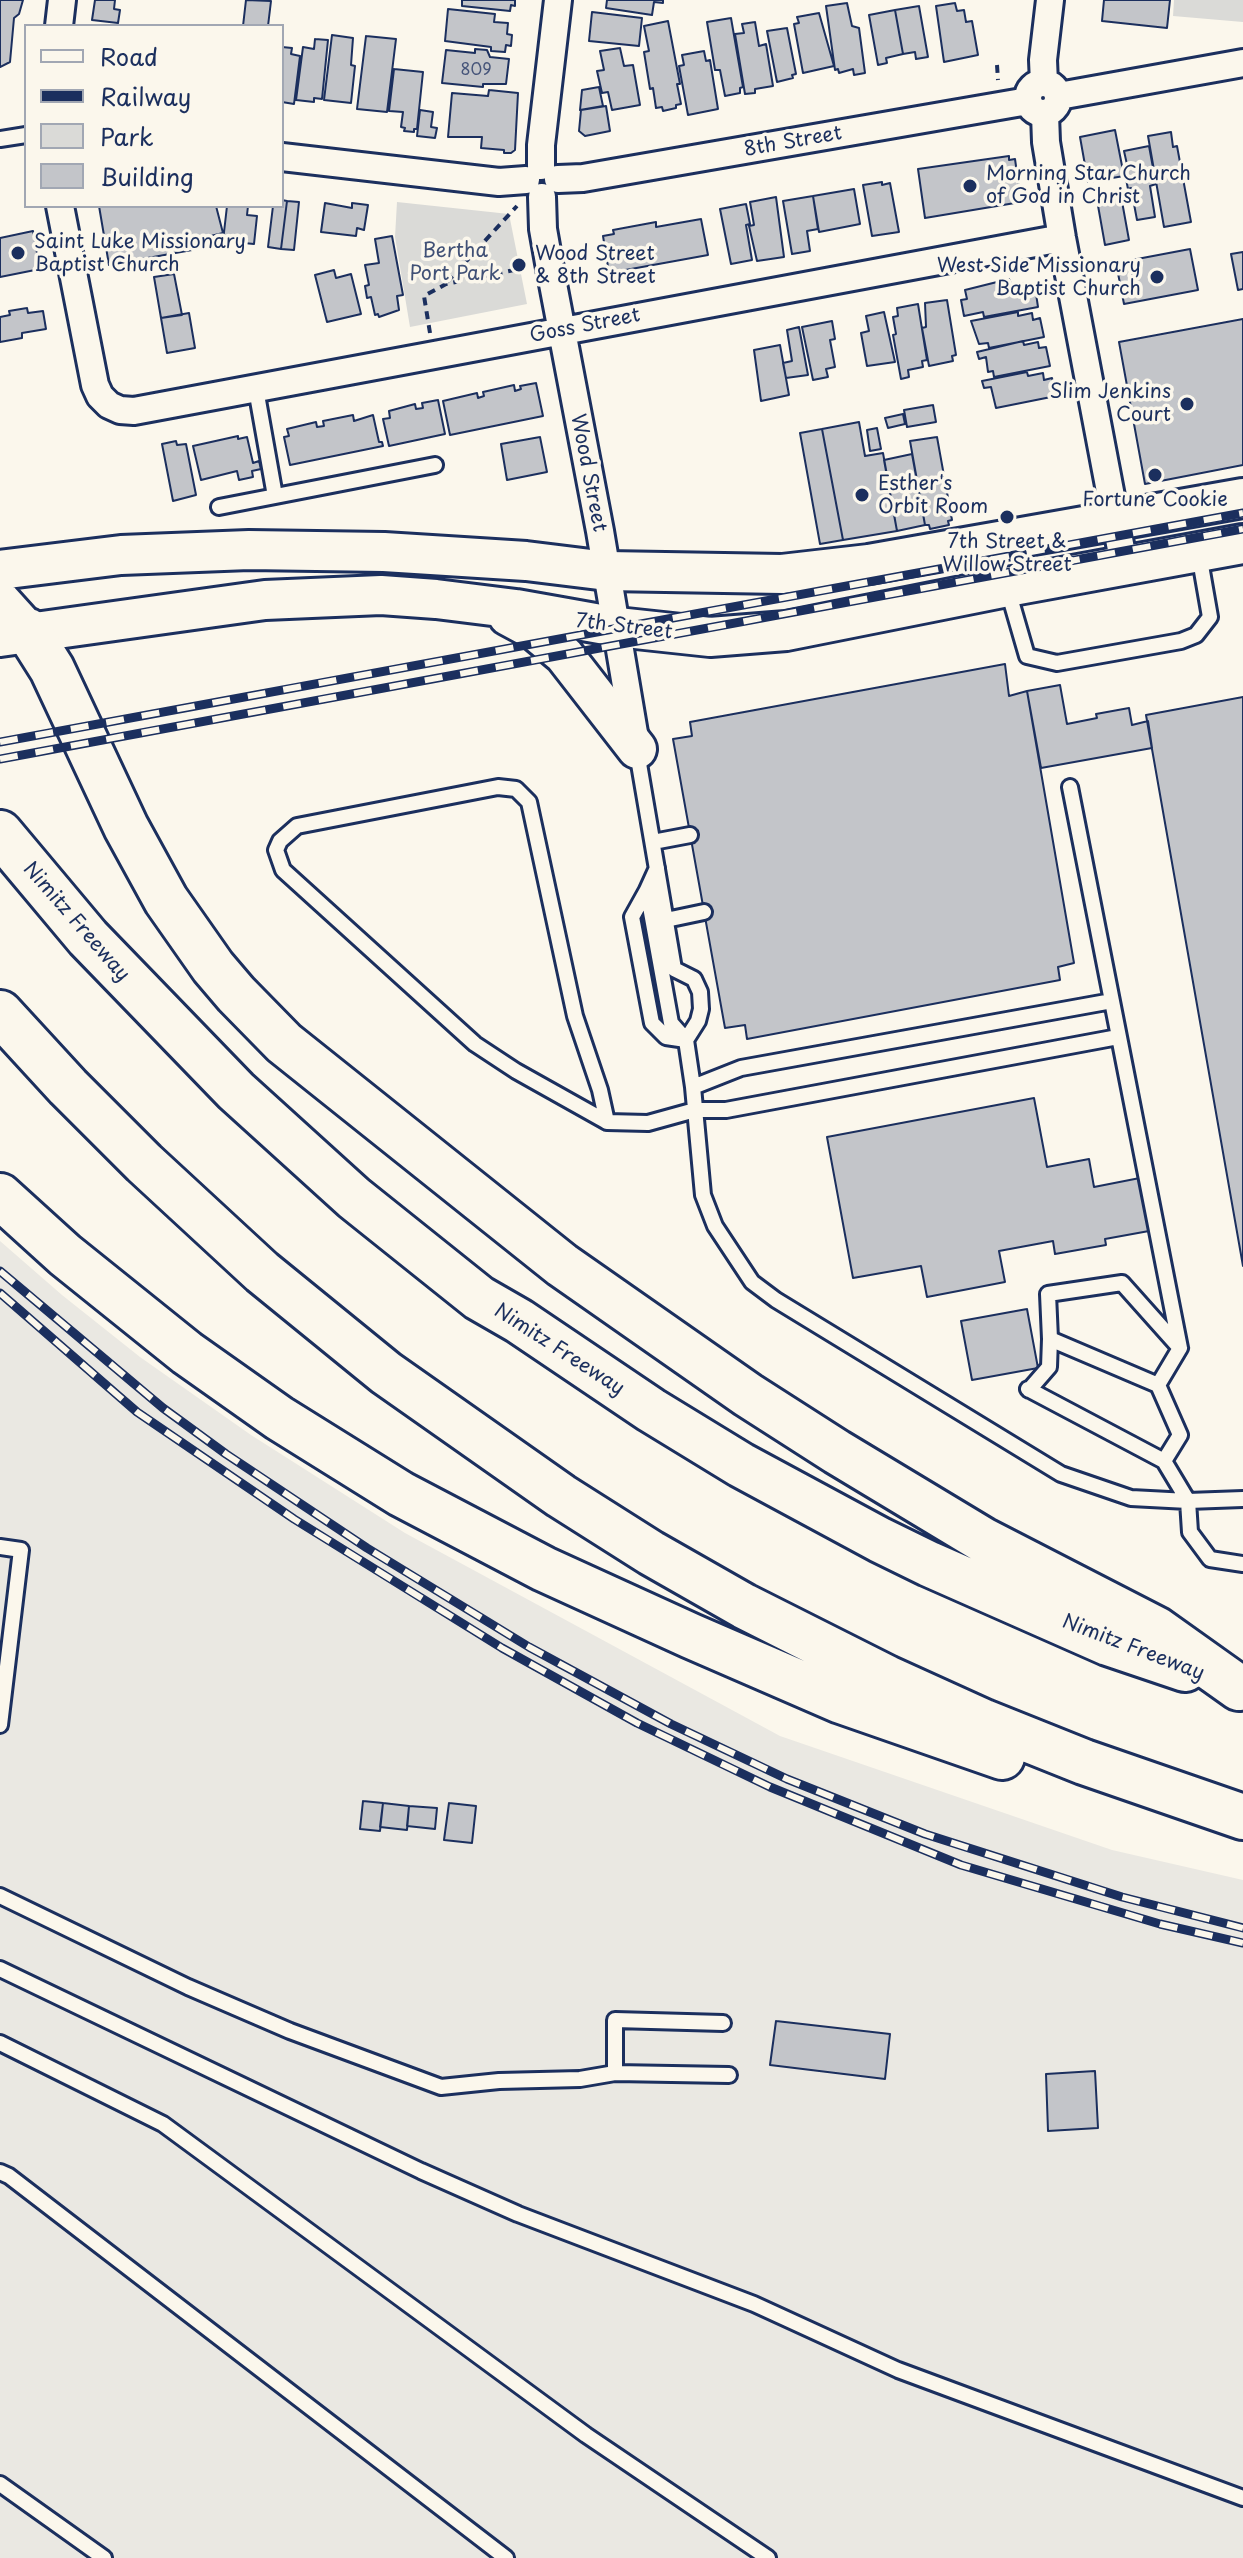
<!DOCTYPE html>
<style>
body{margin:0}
#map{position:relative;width:1243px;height:2558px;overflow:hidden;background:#fbf7ec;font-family:"Playpen Sans",sans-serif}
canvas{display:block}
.legend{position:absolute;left:24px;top:24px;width:260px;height:184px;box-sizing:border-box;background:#fbf7ec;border:2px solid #a1a7b3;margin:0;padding:10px 14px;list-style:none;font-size:24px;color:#1b2f5e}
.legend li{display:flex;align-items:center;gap:16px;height:40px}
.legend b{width:40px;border:2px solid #a1a7b3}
</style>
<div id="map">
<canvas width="1243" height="2558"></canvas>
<ul class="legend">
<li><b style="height:10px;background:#fbf7ec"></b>Road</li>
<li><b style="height:10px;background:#1b2f5e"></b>Railway</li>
<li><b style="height:22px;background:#dadad7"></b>Park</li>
<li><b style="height:22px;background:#c3c5c9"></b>Building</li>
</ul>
</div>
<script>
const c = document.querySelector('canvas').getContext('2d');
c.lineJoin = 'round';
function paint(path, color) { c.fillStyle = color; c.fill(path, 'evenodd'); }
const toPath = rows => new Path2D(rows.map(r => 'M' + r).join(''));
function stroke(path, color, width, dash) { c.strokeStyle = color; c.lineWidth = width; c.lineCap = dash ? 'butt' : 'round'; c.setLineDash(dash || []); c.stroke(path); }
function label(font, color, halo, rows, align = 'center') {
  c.font = font + ' "Playpen Sans",sans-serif'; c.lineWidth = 7; c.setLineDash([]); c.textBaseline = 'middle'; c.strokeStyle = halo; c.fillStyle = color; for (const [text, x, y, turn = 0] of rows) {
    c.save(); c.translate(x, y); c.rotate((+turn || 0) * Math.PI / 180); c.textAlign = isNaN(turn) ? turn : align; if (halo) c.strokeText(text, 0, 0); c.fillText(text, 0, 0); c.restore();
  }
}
const built = toPath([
 [0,1241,62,1295,140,1357,251,1435,405,1533,780,1736,1112,1850,1243,1880,1243,2558,0,2558]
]);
const green = toPath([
 [1174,0,1243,0,1243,22,1173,16],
 [397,202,509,214,527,304,410,327,395,237]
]);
const building = toPath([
 [0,0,23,0,19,14,14,18,10,62,0,67,0,0],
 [95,0,115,0,114,9,120,10,118,23,92,20,95,0],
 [246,0,271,1,268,26,243,26,246,0],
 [462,0,515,0,515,6,511,5,510,11,462,6,462,0],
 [607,0,663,0,663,3,654,2,652,15,606,8,607,0],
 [1104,0,1170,0,1167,28,1102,21,1104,0],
 [847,3,852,26,859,28,865,73,854,75,853,69,839,73,838,69,835,70,826,6,847,3],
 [955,3,957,11,964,10,966,22,972,21,978,55,944,62,936,6,955,3],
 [919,6,928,57,916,59,915,52,903,54,895,10,919,6],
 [448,9,495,14,494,22,508,23,507,34,512,35,511,46,506,45,505,52,491,51,491,47,445,41,448,9],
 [895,10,903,54,886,58,887,63,878,65,869,15,895,10],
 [592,12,642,18,639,46,589,41,592,12],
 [819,13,834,66,803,73,794,24,799,23,797,17,819,13],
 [731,18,743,87,740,88,740,93,725,96,720,70,715,70,707,22,731,18],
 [668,21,680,84,677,84,681,104,676,105,676,108,663,111,662,107,656,108,653,88,650,89,644,52,649,51,644,26,668,21],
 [755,22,759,46,766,44,773,86,755,89,755,93,745,94,735,34,744,33,742,24,755,22],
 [787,28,796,74,792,75,793,78,777,82,767,31,787,28],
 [332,35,353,38,351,65,355,66,351,103,324,100,332,35],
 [366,36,396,39,387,112,357,109,366,36],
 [315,39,328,40,322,99,314,98,314,102,296,100,303,47,314,49,315,39],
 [282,47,292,48,291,54,300,56,294,104,282,102,282,47],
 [620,48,624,66,633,65,640,105,612,110,608,92,602,93,597,71,604,70,600,51,620,48],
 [475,49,487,50,490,57,509,59,506,84,483,84,483,87,442,83,446,50,475,53,475,49],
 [704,51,706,61,710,60,718,109,688,115,679,66,684,65,682,55,704,51],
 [394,69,423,72,417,129,414,129,414,132,404,131,405,128,401,127,403,112,389,111,394,69],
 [599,87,603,106,580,110,582,90,599,87],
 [489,90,518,93,515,150,511,153,504,153,504,150,481,148,482,137,448,137,452,93,488,96,489,90],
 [606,106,610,131,585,136,579,131,581,110,606,106],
 [420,110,433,112,431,127,437,128,435,138,417,136,420,110],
 [1115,130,1124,176,1088,182,1080,137,1115,130],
 [1171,132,1173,147,1177,146,1191,222,1164,227,1148,136,1171,132],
 [1149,146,1156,184,1150,186,1155,217,1137,220,1131,188,1128,189,1124,169,1128,169,1124,151,1149,146],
 [1009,156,1009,160,1015,159,1021,202,925,218,918,169,1009,156],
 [882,182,882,185,890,183,899,232,872,236,863,185,882,182],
 [854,189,860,224,819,232,813,196,854,189],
 [813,196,818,229,807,231,810,251,792,254,783,201,813,196],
 [1121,196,1129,240,1105,245,1097,200,1121,196],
 [776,197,784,257,757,261,749,226,754,225,750,202,776,197],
 [282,200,287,201,281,249,268,247,273,206,282,206,282,200],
 [287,201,299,202,294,250,281,249,287,201],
 [325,203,352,208,352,203,368,205,364,230,357,228,356,236,321,232,325,203],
 [746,204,750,224,746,225,752,260,731,264,720,209,746,204],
 [99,206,216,206,223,233,190,241,192,250,109,265,99,206],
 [227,206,248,206,247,215,257,216,254,244,223,241,227,206],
 [701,219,708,255,609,273,603,236,614,234,613,230,656,222,656,227,701,219],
 [33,231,40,269,0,277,0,238,33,231],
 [392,236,403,295,397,296,399,310,379,317,378,314,375,315,371,297,367,298,365,286,369,285,365,265,379,263,375,239,392,236],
 [1190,249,1198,290,1124,304,1116,263,1190,249],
 [1243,252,1243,289,1238,290,1231,254,1243,252],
 [334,270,336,278,351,274,361,314,327,322,315,275,334,270],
 [174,274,182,315,161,318,154,277,174,274],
 [1009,279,1012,286,1026,283,1027,289,1035,287,1038,307,984,317,983,312,964,316,961,300,967,299,965,290,1009,279],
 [947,300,956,355,952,356,953,361,929,366,922,328,926,327,925,303,947,300],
 [918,304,927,360,922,361,923,367,908,370,909,377,901,379,893,335,896,334,893,317,898,316,897,308,918,304],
 [27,308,28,313,43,311,46,329,22,333,22,338,0,342,0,317,10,315,9,311,27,308],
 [884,312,895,362,867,366,861,333,869,331,866,316,884,312],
 [1018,312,1018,316,1032,313,1033,320,1040,318,1044,337,989,348,988,343,979,344,971,321,1018,312],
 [189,313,195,348,167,353,161,318,189,313],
 [1243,319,1243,465,1145,484,1119,342,1243,319],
 [832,321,835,339,830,340,835,367,826,369,828,377,813,380,802,327,832,321],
 [799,327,808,375,786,378,783,363,792,361,787,330,799,327],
 [1023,341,1024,345,1038,342,1039,348,1046,347,1050,366,994,377,993,371,988,372,986,357,979,359,977,352,1023,341],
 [780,345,789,395,761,401,754,350,780,345],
 [1027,372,1028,376,1043,373,1044,380,1052,378,1056,396,996,408,991,387,984,388,982,381,1027,372],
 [536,383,543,416,450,435,443,401,477,393,478,398,484,396,483,392,514,385,515,391,521,389,520,386,536,383],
 [438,400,445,434,389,446,383,419,390,418,389,411,415,404,416,409,423,408,422,403,438,400],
 [933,405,936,422,907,427,904,410,933,405],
 [903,414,905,424,888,428,885,418,903,414],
 [353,415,354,421,373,415,379,442,382,442,383,446,290,465,284,437,289,436,287,429,316,422,317,427,324,426,323,421,353,415],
 [859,422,865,456,883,453,897,531,843,540,822,429,859,422],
 [877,428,881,449,870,451,867,430,877,428],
 [822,429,843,540,820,544,800,433,822,429],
 [238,436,238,439,247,437,253,463,259,461,261,469,252,471,253,477,239,480,237,471,201,480,193,446,238,436],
 [540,437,547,472,507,480,501,444,540,437],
 [937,437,952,520,948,521,949,525,930,529,929,525,925,525,910,441,937,437],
 [176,441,177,445,186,444,196,495,173,501,162,444,176,441],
 [912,454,925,525,897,531,884,460,912,454],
 [1005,664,1009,696,1027,691,1074,963,1058,967,1060,980,747,1039,745,1025,725,1028,673,739,692,736,690,722,1005,664],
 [1060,685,1067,724,1097,718,1096,714,1129,708,1132,725,1148,721,1152,748,1041,768,1027,691,1060,685],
 [1243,697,1243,1266,1146,715,1243,697],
 [1034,1098,1047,1167,1089,1159,1094,1187,1150,1176,1160,1229,1105,1239,1106,1245,1055,1254,1053,1241,999,1251,1005,1282,927,1297,921,1266,853,1278,827,1137,1034,1098],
 [1027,1309,1038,1368,972,1380,961,1321,1027,1309],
 [363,1801,383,1803,380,1831,360,1829,363,1801],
 [383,1803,409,1806,407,1830,380,1827,383,1803],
 [449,1803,476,1806,472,1843,444,1840,449,1803],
 [409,1806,437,1808,435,1829,407,1826,409,1806],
 [776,2021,890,2034,885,2079,770,2065,776,2021],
 [1095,2071,1098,2128,1048,2131,1046,2074,1095,2071]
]);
const path = toPath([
 [997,65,998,80],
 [447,282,517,206],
 [430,333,424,296,446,284,524,268]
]);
const service = toPath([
 [0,139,26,135],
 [256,389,275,496],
 [219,507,435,465],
 [1007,587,1027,656,1057,663,1181,641,1196,635,1210,617,1199,554],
 [637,752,674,969,694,979,700,992,701,1009,698,1021,686,1040,693,1087,703,1195,715,1226,752,1282,776,1300,1061,1474,1131,1498,1188,1501,1243,1499],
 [1070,787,1180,1348],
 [653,842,690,835],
 [657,868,647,890,671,1023,686,1040],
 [647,890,632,917,652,1023,666,1037,686,1040],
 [666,920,704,912],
 [693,1087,741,1068,1112,1001],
 [607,1122,516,1071,475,1044,283,870,276,850,280,841,297,826,498,787,516,789,529,802,575,1016,600,1090,607,1122,648,1123,695,1110,726,1110,1118,1037],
 [1158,1385,1180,1348,1122,1283,1048,1294,1050,1339,1158,1385,1180,1435,1164,1461],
 [1028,1389,1164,1461,1188,1501,1190,1532,1210,1559,1243,1564],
 [1029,1390,1049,1367,1050,1339],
 [0,1547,21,1550,0,1725],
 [0,1896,188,1987,290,2031,441,2087,499,2081,580,2079,615,2073,615,2020,723,2023],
 [0,1969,421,2171,518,2214,754,2304,898,2370,1243,2498],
 [0,2043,163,2124,586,2435,768,2558],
 [615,2073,729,2075],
 [0,2172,9,2176,506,2558],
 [0,2484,104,2558]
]);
const minor = toPath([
 [59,26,62,0],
 '1028 98a15 15 0 1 1 30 0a15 15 0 1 1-30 0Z',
 [1044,83,1043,60,1050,0],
 [1059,96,1243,63],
 [1045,114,1046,142,1062,238,1124,565],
 [282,157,499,182,526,180],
 [541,166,541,145,558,0],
 [558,179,583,178,1028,101],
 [542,197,543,229,549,263,600,531,636,745],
 [60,206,95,385,100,396,109,405,120,410,134,411,1062,238]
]);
const secondary = toPath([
 [0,570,121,555,249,550,384,552,526,561,607,571,782,574,869,564,1243,498],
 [0,600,28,631],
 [508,616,534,630,564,655,637,749],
 [0,637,265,600,381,595,436,599,516,609,617,627,710,637,786,631,1007,587,1243,544]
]);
const motorway = toPath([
 [28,631,52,669,126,827,166,900,213,967,236,994,284,1043,562,1265,748,1395,837,1452,983,1540,1156,1629,1239,1688],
 [0,833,88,938,236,1091,354,1198,479,1298,519,1321,651,1410,741,1465,880,1540,929,1564,1108,1643,1185,1669],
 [0,1013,68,1087,144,1163,262,1272,386,1373,561,1496,651,1553,744,1606,887,1678,984,1722,1084,1762,1243,1817],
 [0,1196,65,1255,187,1353,279,1418,401,1494,544,1569,691,1636,841,1701,1002,1757]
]);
const rail = toPath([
 [0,742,1243,513],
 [0,759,1243,529],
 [0,1271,163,1408,226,1454,367,1548,529,1647,671,1724,787,1779,925,1834,1122,1897,1243,1928],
 [0,1293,137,1412,294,1519,502,1648,637,1723,770,1787,961,1865,1160,1924,1243,1943]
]);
const markers = [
 [970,186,8,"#1b2f5e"],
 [18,253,8,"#1b2f5e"],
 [519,265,8,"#1b2f5e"],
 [1157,277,8,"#1b2f5e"],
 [1187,404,8,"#1b2f5e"],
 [1155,475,8,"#1b2f5e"],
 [862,495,8,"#1b2f5e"],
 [1007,517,8,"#1b2f5e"]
];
const numberNames = [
 ["809",476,71]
];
const streetNames = [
 ["8th Street",793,142,-10],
 ["Goss Street",585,326,-11],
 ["Wood Street",588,473,79],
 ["7th Street",624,627,7],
 ["Nimitz Freeway",76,922,49],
 ["Nimitz Freeway",559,1350,33],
 ["Nimitz Freeway",1133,1648,21]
];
const poiNames = [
 ["Morning Star Church",986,174],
 ["of God in Christ",986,197],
 ["Saint Luke Missionary",34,242],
 ["Baptist Church",34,265],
 ["Wood Street",535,254],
 ["& 8th Street",535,277],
 ["West Side Missionary",1141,266,"right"],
 ["Baptist Church",1141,289,"right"],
 ["Slim Jenkins",1171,392,"right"],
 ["Court",1171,415,"right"],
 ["Esther's",878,484],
 ["Orbit Room",878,507],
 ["Fortune Cookie",1155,500,"center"],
 ["7th Street &",1007,542,"center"],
 ["Willow Street",1007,565,"center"]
];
const parkNames = [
 ["Bertha",455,251],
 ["Port Park",455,274]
];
paint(built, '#eae8e2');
paint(green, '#dadad7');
paint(building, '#c3c5c9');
stroke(building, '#1b2f5e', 2);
stroke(service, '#1b2f5e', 20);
stroke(minor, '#1b2f5e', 32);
stroke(secondary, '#1b2f5e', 44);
stroke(motorway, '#1b2f5e', 50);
stroke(path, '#1b2f5e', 4, [8, 6]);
stroke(service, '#fbf7ec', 14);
stroke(minor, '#fbf7ec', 26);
stroke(secondary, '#fbf7ec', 38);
stroke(motorway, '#fbf7ec', 44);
stroke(rail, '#1b2f5e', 9);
stroke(rail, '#fbf7ec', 6, [18]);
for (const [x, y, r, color] of markers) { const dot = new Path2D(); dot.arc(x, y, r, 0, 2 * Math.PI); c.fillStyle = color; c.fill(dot); stroke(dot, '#fbf7ec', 3); }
label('16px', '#455479', null, numberNames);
label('20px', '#1b2f5e', '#fbf7ec', streetNames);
label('20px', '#1b2f5e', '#fbf7ec', poiNames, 'left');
label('20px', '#415176', '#fbf7ec', parkNames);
</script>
